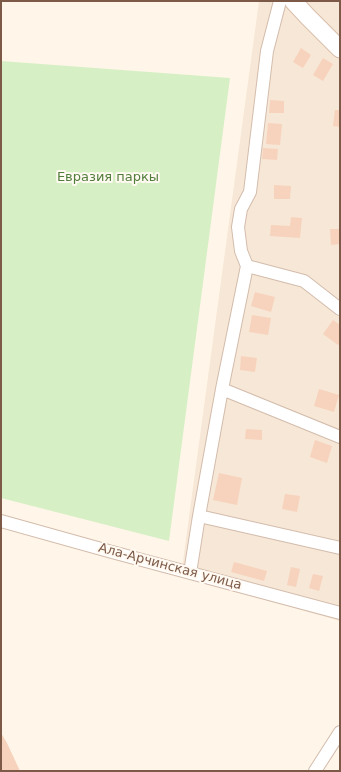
<!DOCTYPE html>
<meta charset="utf-8">
<style>
body{margin:0}
#map{position:relative;width:341px;height:772px;overflow:hidden;background:#fff6e9;font-family:"DejaVu Sans",sans-serif}
canvas{display:block}
.frame{position:absolute;inset:0;border:2px solid #7d5a48;pointer-events:none}
</style>
<div id="map">
<canvas width="341" height="772"></canvas>
<div class="frame"></div>
</div>
<script>
const c = document.querySelector('canvas').getContext('2d');
c.lineJoin = 'round';
function paint(path, color) { c.fillStyle = color; c.fill(path, 'evenodd'); }
const toPath = rows => new Path2D(rows.map(r => 'M' + r).join(''));
function stroke(path, color, width, dash) { c.strokeStyle = color; c.lineWidth = width; c.lineCap = dash ? 'butt' : 'round'; c.setLineDash(dash || []); c.stroke(path); }
function label(font, color, halo, rows, align = 'center') {
  c.font = font + ' "DejaVu Sans",sans-serif'; c.lineWidth = 4; c.setLineDash([]); c.textBaseline = 'middle'; c.strokeStyle = halo; c.fillStyle = color; for (const [text, x, y, turn = 0] of rows) {
    c.save(); c.translate(x, y); c.rotate((+turn || 0) * Math.PI / 180); c.textAlign = isNaN(turn) ? turn : align; if (halo) c.strokeText(text, 0, 0); c.fillText(text, 0, 0); c.restore();
  }
}
const residential = toPath([
 [259,1,340,1,340,621,181,576]
]);
const green = toPath([
 [1,61,230,78,169,541,1,498]
]);
const building = toPath([
 [301,48,311,55,303,68,293,62],
 [323,58,333,64,323,81,313,75],
 [270,100,284,101,284,113,269,113],
 [335,110,340,110,340,127,333,126],
 [268,123,282,124,280,145,266,144],
 [263,148,278,149,277,160,262,159],
 [274,185,291,186,290,199,274,199],
 [291,217,302,218,300,238,270,236,271,225,290,226],
 [330,229,340,229,340,244,331,245],
 [255,292,275,297,271,312,251,306],
 [252,315,271,318,268,335,249,332],
 [333,320,340,325,340,342,338,345,323,334],
 [241,356,257,358,255,372,240,370],
 [319,389,339,395,334,412,314,406],
 [246,429,262,430,262,440,245,439],
 [315,440,332,446,327,463,310,457],
 [219,473,242,478,237,505,213,500],
 [285,494,300,496,297,512,282,509],
 [234,562,267,571,264,581,231,572],
 [291,567,300,569,296,587,287,585],
 [313,574,323,576,319,591,309,588],
 [1,733,7,743,20,771,1,771]
]);
const street = toPath([
 [247,266,241,251,238,227,241,209,250,192,267,51,280,1],
 [340,309,304,281,247,266,222,389,340,437],
 [199,516,340,548],
 [1,521,112,552,340,613],
 [190,573,199,516,222,389],
 [315,771,340,732]
]);
const secondary = toPath([
 [293,1,308,17,340,49]
]);
const parkNames = [
 ["Евразия паркы",108,178]
];
const streetNames = [
 ["Ала-Арчинская улица",170,567,15]
];
paint(residential, '#f7e7d6');
paint(green, '#d7efc5');
paint(building, '#f7d3bd');
stroke(street, '#d3bcac', 14);
stroke(secondary, '#d9bfab', 19);
stroke(street, '#fff', 12);
stroke(secondary, '#fff', 17);
label('13px', '#517e3c', '#fff9f1', parkNames);
label('13px', '#7d5a48', '#fff9f1', streetNames);
</script>
